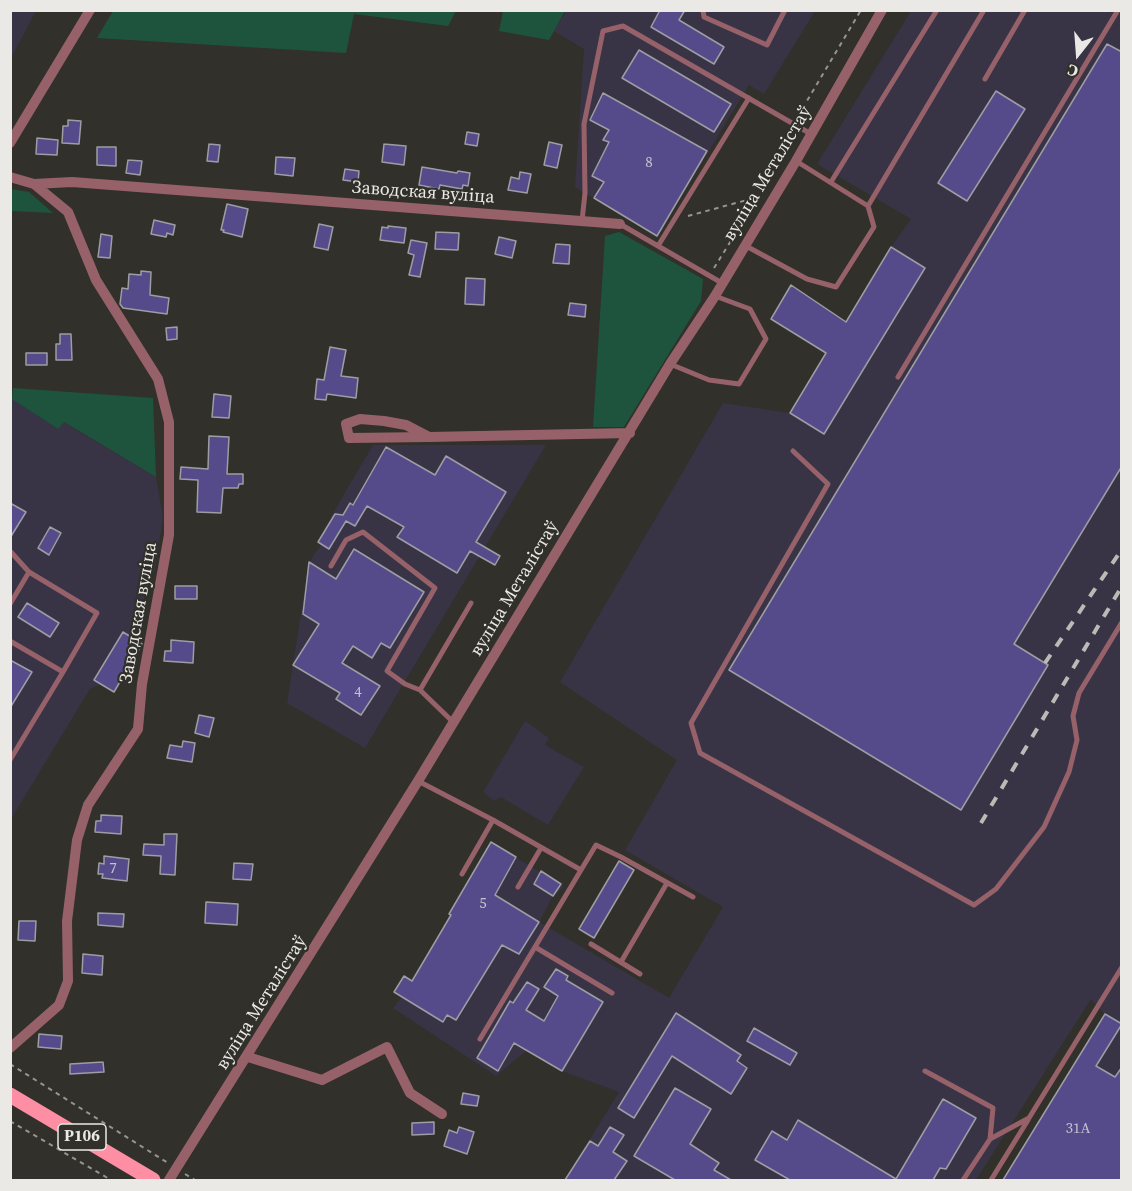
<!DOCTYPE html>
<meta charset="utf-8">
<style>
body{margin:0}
#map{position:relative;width:1132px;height:1191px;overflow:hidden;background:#31302a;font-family:"Source Serif 4",serif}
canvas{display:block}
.frame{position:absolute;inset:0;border:12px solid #eae9e5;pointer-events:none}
.north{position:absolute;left:1048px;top:24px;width:60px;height:60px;-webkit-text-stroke:4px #31302a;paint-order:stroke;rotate:197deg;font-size:16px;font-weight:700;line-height:24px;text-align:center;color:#eae9e5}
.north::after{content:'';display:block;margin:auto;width:21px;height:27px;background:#eae9e5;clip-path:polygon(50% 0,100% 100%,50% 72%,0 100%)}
</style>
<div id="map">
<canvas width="1132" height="1191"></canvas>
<div class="frame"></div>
<div class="north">С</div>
</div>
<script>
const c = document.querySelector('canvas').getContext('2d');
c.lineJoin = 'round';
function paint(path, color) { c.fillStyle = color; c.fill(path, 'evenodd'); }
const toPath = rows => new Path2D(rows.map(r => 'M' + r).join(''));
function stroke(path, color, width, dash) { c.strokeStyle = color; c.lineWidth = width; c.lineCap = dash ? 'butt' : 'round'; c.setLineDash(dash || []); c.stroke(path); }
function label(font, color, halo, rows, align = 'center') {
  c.font = font + ' "Source Serif 4",serif'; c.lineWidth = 4.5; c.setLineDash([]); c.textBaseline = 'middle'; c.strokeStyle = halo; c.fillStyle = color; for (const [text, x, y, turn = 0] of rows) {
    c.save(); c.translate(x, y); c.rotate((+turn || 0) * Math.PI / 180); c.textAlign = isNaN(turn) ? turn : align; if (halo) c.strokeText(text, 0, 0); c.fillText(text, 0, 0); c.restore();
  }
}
const industrial = toPath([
 [11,10,36,11,11,58,10,11],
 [566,11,815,11,764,94,749,85,657,236,575,187,584,49,554,31],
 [911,11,1121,11,1121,1180,1003,1180,1104,1014,1091,999,976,1180,565,1180,619,1092,562,1071,527,1050,496,1076,393,1008,402,997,394,992,404,976,412,981,491,842,564,887,553,896,539,922,669,998,723,907,625,850,677,760,560,682,723,403,790,413,891,247,911,219,817,164],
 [11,398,58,429,63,422,156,477,163,517,155,569,130,636,143,644,114,692,101,684,90,689,11,819],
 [373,445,546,445,365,748,287,703,309,562,321,545,318,542,333,513],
 [525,721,549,738,545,745,584,767,548,825,501,797,494,801,483,792]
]);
const green = toPath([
 [113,11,113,10,456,11,448,26,354,14,346,53,97,38],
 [503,11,503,10,565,11,549,40,499,31],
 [11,189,29,192,53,213,11,211],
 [619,232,703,279,701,301,624,427,593,427,605,236],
 [13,388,153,398,156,477,64,422,58,429,12,399]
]);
const building = toPath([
 [660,10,685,10,679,20,724,47,714,64,651,27,660,10],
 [1107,44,1122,52,1122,466,1014,644,1048,665,961,810,729,670,1107,44],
 [639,50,731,104,714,132,622,78,639,50],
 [996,91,1025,109,967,201,938,183,996,91],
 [603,93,707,151,657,236,594,198,604,182,592,176,609,142,603,140,609,130,590,120,603,93],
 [68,120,81,121,79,144,62,143,63,126,68,126,68,120],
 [467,132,479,134,477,146,465,144,467,132],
 [37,138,58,140,57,155,36,154,37,138],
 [549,142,562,145,557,168,544,165,549,142],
 [209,144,220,145,218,162,207,161,209,144],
 [384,144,406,146,404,165,382,162,384,144],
 [97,147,116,147,116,166,97,165,97,147],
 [276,157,295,158,293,176,275,174,276,157],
 [128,160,142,161,140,175,126,173,128,160],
 [422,167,457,173,458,171,470,173,468,186,463,185,462,189,440,185,439,189,419,185,422,167],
 [345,169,359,171,358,182,343,180,345,169],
 [520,172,531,174,527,193,508,190,511,177,519,179,520,172],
 [227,204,248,209,242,237,223,232,224,230,221,230,227,204],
 [154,220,175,225,173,235,167,233,166,237,151,234,154,220],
 [319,224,333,227,328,250,314,247,319,224],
 [388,226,406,228,404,243,380,240,382,227,388,228,388,226],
 [436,232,459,233,458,250,435,249,436,232],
 [101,234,112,236,110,258,98,257,101,234],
 [499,237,516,241,512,258,495,254,499,237],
 [411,240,427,243,420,277,409,275,414,255,408,253,411,240],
 [556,244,570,245,569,264,553,263,556,244],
 [891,247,925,268,824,434,790,413,826,353,771,319,791,285,846,322,891,247],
 [141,271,151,272,150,295,169,298,167,314,123,308,120,304,122,288,128,289,129,274,141,275,141,271],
 [466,278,485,279,484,305,465,304,466,278],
 [570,303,586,305,585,317,568,315,570,303],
 [177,327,177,339,167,340,166,328,177,327],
 [60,334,71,334,72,360,56,360,56,344,60,344,60,334],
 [330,347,346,350,341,376,358,378,356,398,327,394,326,400,315,399,317,379,324,380,330,347],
 [26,353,47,353,47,365,26,365,26,353],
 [214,394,231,396,229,418,212,417,214,394],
 [209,436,229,437,227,474,243,474,243,484,239,484,238,488,223,488,221,513,197,512,198,480,180,479,181,467,208,469,209,436],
 [386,447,435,475,446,456,506,492,476,542,500,556,495,565,470,551,457,573,397,537,404,527,367,506,355,526,346,521,329,549,318,542,335,514,343,515,350,503,353,505,386,447],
 [10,503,26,512,10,538,10,503],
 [50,527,61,533,49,555,38,548,50,527],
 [354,549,424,592,390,648,381,643,372,658,353,646,342,663,380,686,361,715,336,699,340,693,293,665,319,624,303,614,309,562,336,579,354,549],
 [175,586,197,586,197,599,175,599,175,586],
 [27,603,59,623,50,637,18,617,27,603],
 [123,632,142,644,114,692,94,680,123,632],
 [171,640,194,642,193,663,164,661,165,651,171,651,171,640],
 [10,660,32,672,10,708,10,660],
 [199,715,214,718,209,737,195,733,199,715],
 [183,741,195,743,192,762,167,758,170,745,182,747,183,741],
 [101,815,122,816,121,834,95,832,96,821,101,821,101,815],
 [164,834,177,834,175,875,160,874,161,856,143,855,144,844,164,845,164,834],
 [491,842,516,857,495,895,539,922,519,954,502,945,456,1020,447,1015,443,1022,394,992,404,976,412,981,451,915,449,914,491,842],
 [104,856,129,859,127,881,102,878,103,874,98,874,99,863,104,864,104,856],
 [619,861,634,870,594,938,579,929,619,861],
 [234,863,253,864,251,880,233,879,234,863],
 [541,871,561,884,553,896,534,884,541,871],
 [206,902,238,904,237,925,205,923,206,902],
 [98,913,124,914,123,927,98,925,98,913],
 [19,921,36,921,35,941,18,940,19,921],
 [83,954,103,956,102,975,82,973,83,954],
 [556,969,568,976,566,980,603,1002,562,1071,514,1043,498,1071,477,1058,510,1001,513,1003,527,982,539,989,526,1010,544,1021,558,996,544,987,556,969],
 [676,1013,741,1055,737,1061,747,1068,731,1094,672,1056,634,1118,618,1108,676,1013],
 [1105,1014,1122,1024,1096,1066,1115,1077,1122,1067,1122,1180,1003,1180,1105,1014],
 [754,1028,797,1053,790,1065,747,1041,754,1028],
 [39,1034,62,1036,61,1049,38,1047,39,1034],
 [103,1062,104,1072,70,1074,70,1064,103,1062],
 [675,1088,711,1109,690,1144,719,1163,714,1170,731,1180,675,1180,634,1156,675,1088],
 [463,1093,479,1096,477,1106,461,1104,463,1093],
 [943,1099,976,1118,946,1169,940,1168,933,1180,790,1180,755,1160,772,1131,787,1140,798,1120,896,1179,943,1099],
 [434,1122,434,1134,412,1135,412,1123,434,1122],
 [459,1127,474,1132,467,1154,444,1146,449,1130,457,1133,459,1127],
 [610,1127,624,1135,613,1152,627,1161,614,1180,565,1180,590,1141,598,1146,610,1127]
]);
const path = toPath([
 [798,116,861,10],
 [688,216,758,197],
 [714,268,792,143],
 [10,1064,168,1163],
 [10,1121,111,1180],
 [185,1174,195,1180]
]);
const lane = toPath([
 [703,10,704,17,767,45,785,10],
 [985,79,1025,10],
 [831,182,937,10],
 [868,206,984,10],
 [582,221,585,193,584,124,603,31,623,26,811,134],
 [620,224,722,283],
 [658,246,749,98],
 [746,246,807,279,836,287,874,227,868,206,796,161],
 [670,364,709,380,739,384,766,339,750,309,715,296],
 [898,377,1118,10],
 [793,451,828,484,691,723,700,753,974,905,996,889,1044,827,1069,772,1077,740,1073,716,1079,693,1122,622],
 [10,551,29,572],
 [331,566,346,540,363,532,435,588,387,671,405,684,420,690],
 [10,604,29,572,97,613,63,672],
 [10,641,63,672,10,760],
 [453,722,420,690,471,603],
 [418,781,493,820,581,870,596,845,621,857,693,897],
 [462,874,493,820],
 [518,887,541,848],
 [591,944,640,974],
 [535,947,612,993],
 [621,962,667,883],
 [480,1039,581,870],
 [925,1071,993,1108,990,1139,963,1180],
 [990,1139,1029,1118,1122,967],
 [991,1180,1028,1120]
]);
const street = toPath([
 [10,143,90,10],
 [10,177,34,184,72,182,620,224],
 [429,437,406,425,384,421,360,419,346,424,349,438,429,437,630,433],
 [10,1048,59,1005,68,981,67,921,77,840,88,805,138,729,142,684,169,535,169,422,158,379,96,280,68,212,34,184],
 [248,1057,322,1080,387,1047,410,1093,442,1114],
 [169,1180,418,781,670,364,715,296,796,161,882,10]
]);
const primary = toPath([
 [10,1095,153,1180]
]);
const rail = toPath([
 [1045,663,1122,549],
 [981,823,1122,586]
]);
const numberNames = [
 ["8",649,163],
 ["4",358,693],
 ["7",113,869],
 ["5",483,904],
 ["31А",1078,1129]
];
const shields = [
 [82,1137,48]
];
const shieldNames = [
 ["Р106",82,1137]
];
const streetNames = [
 ["вуліца Металістаў",768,174,-59],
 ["Заводская вуліца",423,193,4],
 ["вуліца Металістаў",515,589,-59],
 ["Заводская вуліца",139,613,-80],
 ["вуліца Металістаў",262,1003,-58]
];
paint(industrial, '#383445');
paint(green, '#1e543d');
paint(building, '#564b8a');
stroke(building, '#9d9da3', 1.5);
stroke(path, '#969591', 2, [4.5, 4.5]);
stroke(lane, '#97616a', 5);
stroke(street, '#97616a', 10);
stroke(primary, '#fe8ea3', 15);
stroke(rail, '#bbbab5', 4, [10, 10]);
label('15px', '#c5c2ce', null, numberNames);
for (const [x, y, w] of shields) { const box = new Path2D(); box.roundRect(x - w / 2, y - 13, w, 26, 4.5); c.fillStyle = '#31302a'; c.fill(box); stroke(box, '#eae9e5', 1.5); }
label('bold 16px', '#eae9e5', null, shieldNames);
label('18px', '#eae9e5', '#31302a', streetNames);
</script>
